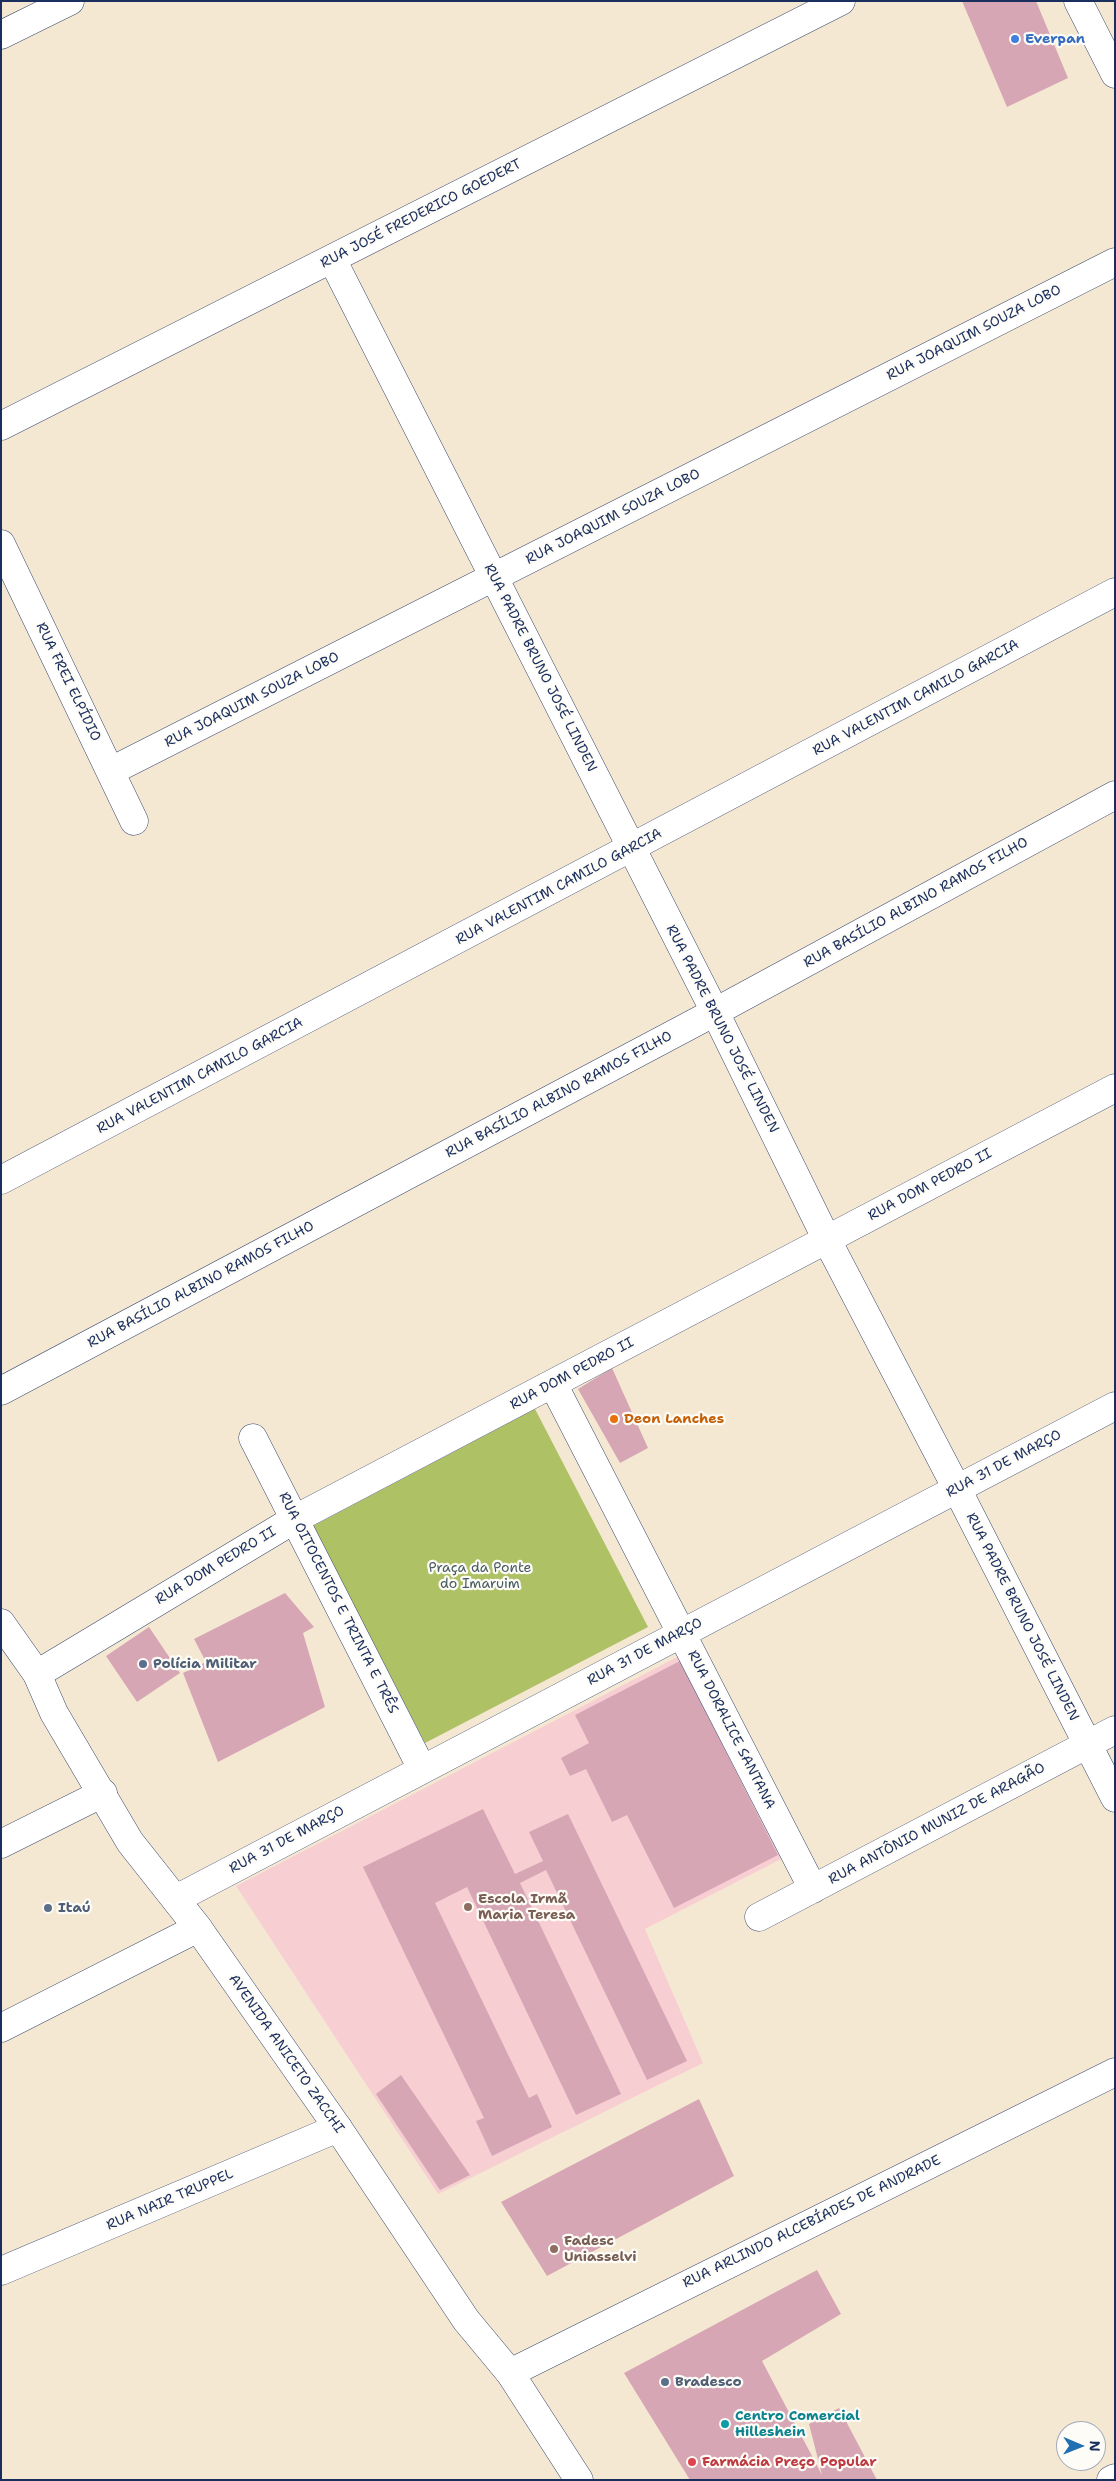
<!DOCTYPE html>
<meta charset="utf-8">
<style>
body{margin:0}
#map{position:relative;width:1116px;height:2481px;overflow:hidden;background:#f5e8d2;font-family:"Shantell Sans",sans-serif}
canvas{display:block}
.frame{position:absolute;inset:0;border:2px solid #1b2f5e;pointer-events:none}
.north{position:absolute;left:1056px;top:2421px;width:50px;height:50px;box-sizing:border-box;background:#fdfcf7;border:1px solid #a3aaba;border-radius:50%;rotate:91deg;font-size:14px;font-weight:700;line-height:20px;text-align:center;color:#1b2f5e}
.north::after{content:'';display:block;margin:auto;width:18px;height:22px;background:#1f6fb2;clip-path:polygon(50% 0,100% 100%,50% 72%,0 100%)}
</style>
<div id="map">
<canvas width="1116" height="2481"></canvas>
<div class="frame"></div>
<div class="north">N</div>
</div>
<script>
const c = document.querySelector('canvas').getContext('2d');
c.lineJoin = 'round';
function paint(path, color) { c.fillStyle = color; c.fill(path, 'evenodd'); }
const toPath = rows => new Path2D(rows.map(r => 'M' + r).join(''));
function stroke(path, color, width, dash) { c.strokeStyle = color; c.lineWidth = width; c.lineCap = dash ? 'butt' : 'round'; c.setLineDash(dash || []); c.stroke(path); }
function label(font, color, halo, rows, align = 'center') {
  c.font = font + ' "Shantell Sans",sans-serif'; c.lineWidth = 4.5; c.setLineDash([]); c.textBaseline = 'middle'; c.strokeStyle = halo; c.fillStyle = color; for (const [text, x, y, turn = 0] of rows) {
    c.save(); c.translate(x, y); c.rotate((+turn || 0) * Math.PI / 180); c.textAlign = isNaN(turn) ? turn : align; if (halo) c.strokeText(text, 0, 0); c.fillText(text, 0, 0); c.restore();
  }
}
const built = toPath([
 [681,1655,785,1857,645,1929,703,2063,438,2194,236,1886]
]);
const green = toPath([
 [535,1409,648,1627,425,1743,313,1526]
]);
const building = toPath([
 [962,1,1036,1,1068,78,1007,107],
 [612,1368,648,1448,620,1463,578,1389],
 [285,1593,314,1627,303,1633,325,1707,218,1762,183,1673,206,1662,194,1639],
 [149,1627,180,1673,137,1702,106,1656],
 [680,1661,778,1855,674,1908,627,1815,612,1822,586,1769,570,1776,561,1758,589,1743,575,1715],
 [483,1809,515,1874,543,1861,529,1832,568,1814,687,2061,647,2080,546,1870,520,1883,621,2094,576,2115,467,1887,435,1903,529,2098,537,2094,552,2127,492,2156,476,2121,484,2118,363,1867],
 [401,2075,470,2175,440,2190,376,2094],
 [699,2099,734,2176,547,2276,501,2202],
 [817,2270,841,2314,762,2361,822,2475,809,2424,839,2408,877,2480,690,2480,624,2373]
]);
const minor = toPath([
 [1078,1,1115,74],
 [1,35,70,1],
 [332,259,715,1012,827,1240,957,1489,1115,1798],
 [1,426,841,1],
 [1,544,134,821],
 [111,771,1115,262],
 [1,1180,1115,592],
 [553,1384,813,1889],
 [1,1391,715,1012,1115,795],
 [253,1438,422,1769],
 [37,1674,295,1519,1115,1088],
 [1,1844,103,1793],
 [176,1899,1115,1406],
 [759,1917,1115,1730],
 [1,2028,198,1928],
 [1,2271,338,2128],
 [510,2373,1115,2072],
 [1111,2480,1115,2478]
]);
const major = toPath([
 [1,1623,37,1674,54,1713,130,1842,198,1928,338,2128,466,2320,510,2373,579,2480]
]);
const markers = [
 [1015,39,5,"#3f7fe0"],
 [614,1419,5,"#e8710a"],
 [143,1664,5,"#5c6f8a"],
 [468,1907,5,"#8d6e63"],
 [48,1908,5,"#5c6f8a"],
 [554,2249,5,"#8d6e63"],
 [665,2382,5,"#5c6f8a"],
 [725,2424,5,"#0f9aa8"],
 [692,2462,5,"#e0444e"]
];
const shopNames = [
 ["Everpan",1025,39]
];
const streetNames = [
 ["RUA JOSÉ FREDERICO GOEDERT",421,214,-27],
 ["RUA JOAQUIM SOUZA LOBO",974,333,-27],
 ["RUA JOAQUIM SOUZA LOBO",613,517,-27],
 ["RUA PADRE BRUNO JOSÉ LINDEN",540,668,63],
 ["RUA FREI ELPÍDIO",68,682,64],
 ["RUA VALENTIM CAMILO GARCIA",916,698,-28],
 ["RUA JOAQUIM SOUZA LOBO",252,700,-27],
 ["RUA VALENTIM CAMILO GARCIA",559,887,-28],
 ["RUA BASÍLIO ALBINO RAMOS FILHO",916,903,-29],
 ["RUA PADRE BRUNO JOSÉ LINDEN",722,1029,63],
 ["RUA VALENTIM CAMILO GARCIA",200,1076,-28],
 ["RUA BASÍLIO ALBINO RAMOS FILHO",559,1095,-28],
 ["RUA DOM PEDRO II",930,1185,-28],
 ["RUA BASÍLIO ALBINO RAMOS FILHO",201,1285,-28],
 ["RUA DOM PEDRO II",572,1374,-28],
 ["RUA 31 DE MARÇO",1004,1464,-28],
 ["RUA DOM PEDRO II",216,1566,-31],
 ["RUA OITOCENTOS E TRINTA E TRÊS",338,1603,63],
 ["RUA PADRE BRUNO JOSÉ LINDEN",1022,1617,63],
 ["RUA 31 DE MARÇO",645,1652,-28],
 ["RUA DORALICE SANTANA",731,1730,63],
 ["RUA ANTÔNIO MUNIZ DE ARAGÃO",937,1824,-28],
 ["RUA 31 DE MARÇO",287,1840,-28],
 ["AVENIDA ANICETO ZACCHI",286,2054,55],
 ["RUA NAIR TRUPPEL",170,2200,-23],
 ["RUA ARLINDO ALCEBÍADES DE ANDRADE",812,2222,-26]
];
const foodNames = [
 ["Deon Lanches",624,1419]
];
const parkNames = [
 ["Praça da Ponte",480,1568],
 ["do Imaruim",480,1584]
];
const serviceNames = [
 ["Polícia Militar",153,1664],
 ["Itaú",58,1908],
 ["Bradesco",675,2382]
];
const educationNames = [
 ["Escola Irmã",478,1899],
 ["Maria Teresa",478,1915],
 ["Fadesc",564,2241],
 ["Uniasselvi",564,2257]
];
const cultureNames = [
 ["Centro Comercial",735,2416],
 ["Hilleshein",735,2432]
];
const healthNames = [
 ["Farmácia Preço Popular",702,2462]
];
paint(built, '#f7cfd3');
paint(green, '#afc165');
paint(building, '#d7a6b5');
stroke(minor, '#3c4b6f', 29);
stroke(major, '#3c4b6f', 29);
stroke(minor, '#fff', 28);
stroke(major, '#fff', 28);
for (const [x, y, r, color] of markers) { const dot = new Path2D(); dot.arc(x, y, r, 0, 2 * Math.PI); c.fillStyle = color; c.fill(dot); stroke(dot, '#fdfcf7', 2); }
label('bold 14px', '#366cbe', '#fdfcf7', shopNames, 'left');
label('14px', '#1b2f5e', '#fdfcf7', streetNames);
label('bold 14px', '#c56008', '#fdfcf7', foodNames, 'left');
label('14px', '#475b60', '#fdfcf7', parkNames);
label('bold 14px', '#4e5e75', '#fdfcf7', serviceNames, 'left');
label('bold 14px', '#785e54', '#fdfcf7', educationNames, 'left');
label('bold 14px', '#0d838f', '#fdfcf7', cultureNames, 'left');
label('bold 14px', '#be3a42', '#fdfcf7', healthNames, 'left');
</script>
